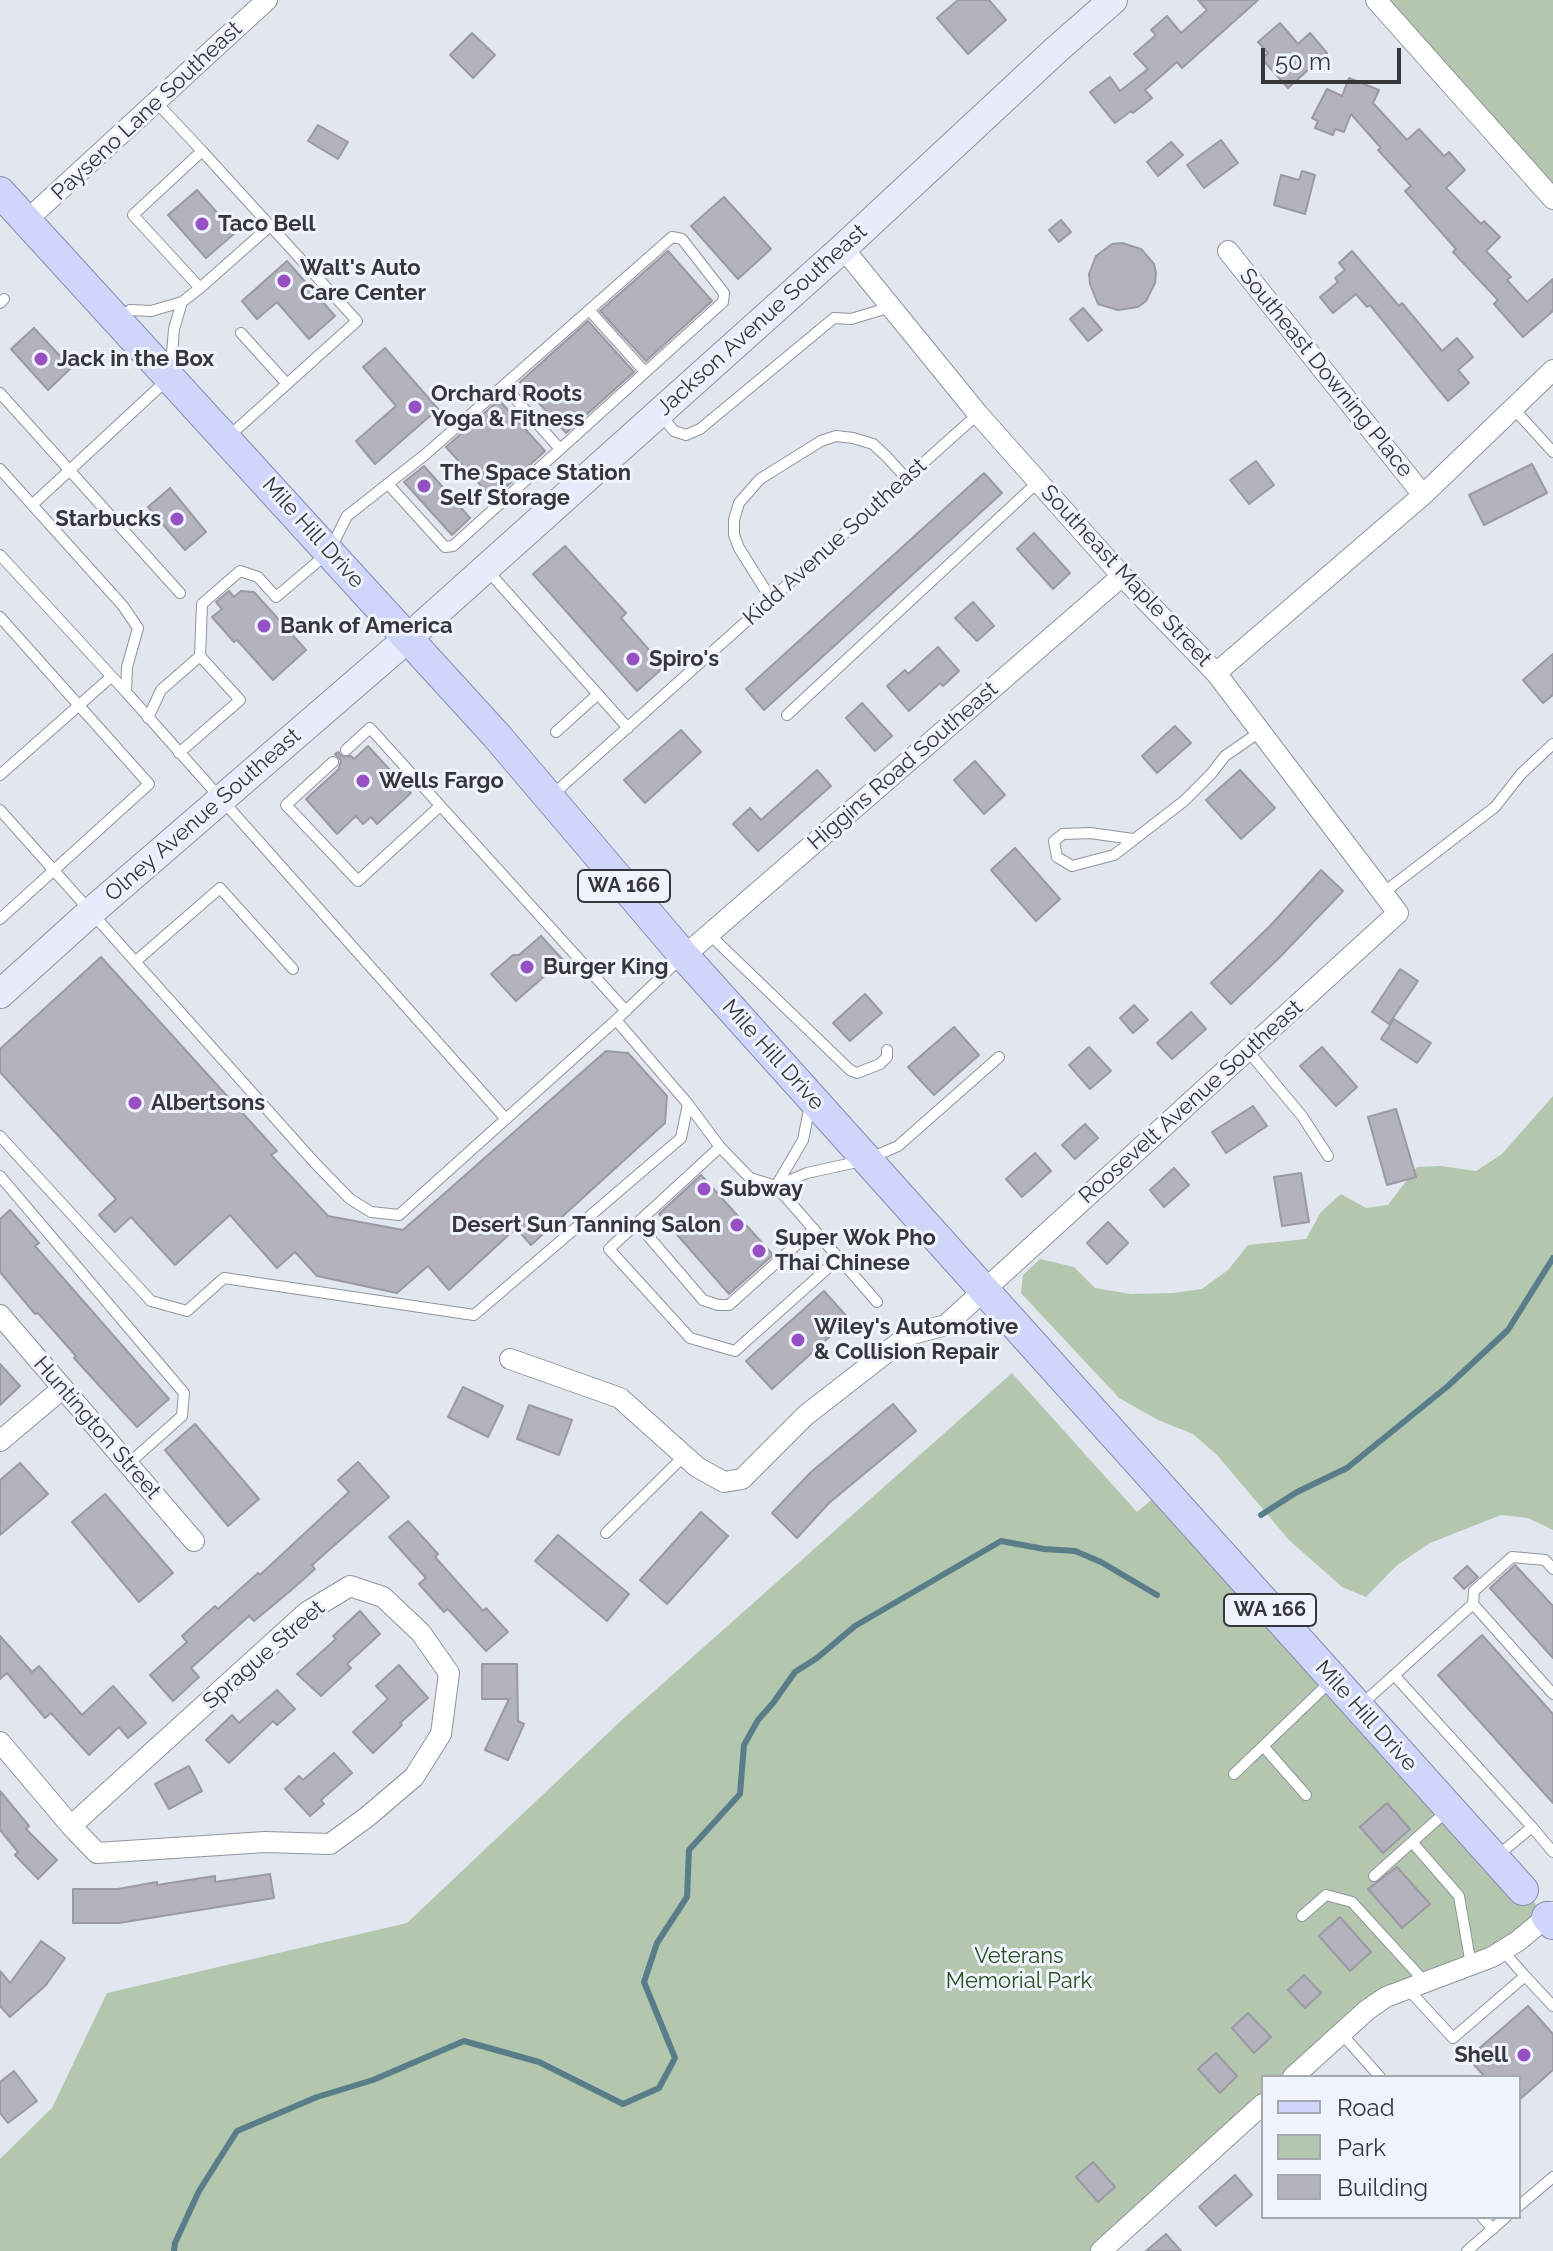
<!DOCTYPE html>
<style>
body{margin:0}
#map{position:relative;width:1553px;height:2251px;overflow:hidden;background:#e1e6ef;font-family:Raleway,sans-serif}
canvas{display:block}
.legend{position:absolute;left:1261px;top:2075px;width:260px;height:144px;box-sizing:border-box;background:#eff3fd;border:2px solid #a5a8af;margin:0;padding:10px 14px;list-style:none;font-size:24px;color:#36373b}
.legend li{display:flex;align-items:center;gap:16px;height:40px}
.legend b{width:40px;border:2px solid #a5a8af}
.scale{position:absolute;left:1261px;top:48px;width:140px;height:36px;box-sizing:border-box;border:4px solid #36373b;border-top:0;padding-left:10px;font-size:24px;line-height:28px;white-space:nowrap;color:#36373b;-webkit-text-stroke:6px #eff3fd;paint-order:stroke}
</style>
<div id="map">
<canvas width="1553" height="2251"></canvas>
<ul class="legend">
<li><b style="height:10px;background:#d0d6fa"></b>Road</li>
<li><b style="height:22px;background:#b2c7ae"></b>Park</li>
<li><b style="height:22px;background:#b4b2bc"></b>Building</li>
</ul>
<div class="scale">50 m</div>
</div>
<script>
const c = document.querySelector('canvas').getContext('2d');
c.lineJoin = 'round';
function paint(path, color) { c.fillStyle = color; c.fill(path, 'evenodd'); }
const toPath = rows => new Path2D(rows.map(r => 'M' + r).join(''));
function stroke(path, color, width, dash) { c.strokeStyle = color; c.lineWidth = width; c.lineCap = dash ? 'butt' : 'round'; c.setLineDash(dash || []); c.stroke(path); }
function label(font, color, halo, rows, align = 'center') {
  c.font = font + ' Raleway,sans-serif'; c.lineWidth = 6; c.setLineDash([]); c.textBaseline = 'middle'; c.strokeStyle = halo; c.fillStyle = color; for (const [text, x, y, turn = 0] of rows) {
    c.save(); c.translate(x, y); c.rotate((+turn || 0) * Math.PI / 180); c.textAlign = isNaN(turn) ? turn : align; if (halo) c.strokeText(text, 0, 0); c.fillText(text, 0, 0); c.restore();
  }
}
const green = toPath([
 [1376,0,1553,0,1553,211,1471,107],
 [1553,1096,1553,1530,1528,1518,1501,1515,1430,1543,1396,1566,1366,1597,1342,1587,1289,1540,1217,1455,1193,1434,1158,1420,1119,1398,1021,1293,1023,1275,1040,1259,1074,1267,1095,1288,1131,1294,1173,1293,1202,1289,1228,1270,1248,1245,1306,1239,1321,1212,1341,1194,1366,1208,1388,1205,1417,1167,1441,1166,1476,1171,1502,1154],
 [1012,1373,1137,1512,1163,1490,1547,1917,1518,1941,1407,1988,1293,2077,1263,2077,1263,2104,1101,2251,0,2251,0,2159,52,2108,107,1993,407,1923,624,1718]
]);
const stream = toPath([
 [1261,1515,1297,1492,1347,1468,1448,1386,1508,1330,1553,1258],
 [174,2251,175,2243,199,2191,237,2131,317,2097,373,2080,464,2041,539,2062,623,2104,659,2088,675,2058,644,1982,657,1943,687,1897,689,1850,740,1794,744,1745,758,1720,773,1703,795,1672,817,1658,855,1626,1001,1541,1044,1549,1075,1551,1101,1562,1157,1595]
]);
const building = toPath([
 [958,0,989,0,1006,20,968,54,937,18,958,0],
 [1198,0,1258,0,1182,68,1177,62,1145,90,1152,98,1133,113,1131,111,1115,123,1090,92,1110,77,1120,91,1148,69,1134,54,1156,35,1151,30,1167,16,1181,33,1207,10,1198,0],
 [1280,23,1298,44,1310,33,1327,53,1288,88,1262,59,1268,53,1258,42,1280,23],
 [472,33,495,55,473,78,450,55,472,33],
 [1349,78,1379,90,1373,103,1407,140,1419,129,1444,156,1449,152,1465,170,1446,188,1481,224,1484,221,1500,237,1486,251,1511,277,1507,280,1527,302,1553,279,1553,311,1523,337,1494,304,1498,300,1453,252,1456,249,1405,191,1411,186,1378,150,1381,148,1351,114,1344,132,1335,129,1333,135,1315,128,1318,121,1312,118,1327,89,1342,96,1349,78],
 [318,125,348,142,338,159,308,141,318,125],
 [1221,140,1238,163,1204,188,1187,165,1221,140],
 [1171,142,1183,155,1158,176,1147,162,1171,142],
 [1302,171,1315,175,1305,214,1274,205,1281,175,1299,180,1302,171],
 [197,190,235,233,206,258,168,215,197,190],
 [724,197,771,249,738,279,691,226,724,197],
 [1061,220,1071,232,1059,242,1049,230,1061,220],
 [1122,243,1141,249,1154,264,1156,273,1155,283,1146,301,1138,307,1118,310,1098,304,1090,284,1089,274,1096,256,1112,244,1122,243],
 [668,251,712,301,646,361,600,311,668,251],
 [1352,251,1399,306,1402,303,1442,351,1457,338,1473,357,1458,370,1469,383,1448,401,1370,305,1367,307,1356,294,1333,313,1320,297,1338,282,1335,278,1345,270,1339,263,1352,251],
 [287,261,335,316,309,339,277,302,257,319,242,301,287,261],
 [1083,308,1102,330,1088,341,1070,319,1083,308],
 [588,321,634,372,566,433,520,382,588,321],
 [34,328,71,368,48,390,11,349,34,328],
 [385,348,438,409,375,464,356,441,396,406,363,367,385,348],
 [499,400,545,451,493,499,446,447,499,400],
 [1256,461,1274,485,1249,504,1230,480,1256,461],
 [1532,464,1547,493,1484,525,1469,495,1532,464],
 [424,466,470,518,452,535,404,482,424,466],
 [984,473,1002,493,764,710,746,689,984,473],
 [170,488,206,532,185,550,148,507,170,488],
 [1034,533,1070,573,1053,589,1017,549,1034,533],
 [565,546,626,613,621,618,664,667,637,691,533,574,565,546],
 [229,591,234,597,241,591,254,592,306,650,273,680,237,640,234,642,212,617,222,609,216,602,229,591],
 [973,602,994,626,977,641,955,618,973,602],
 [938,647,959,671,943,686,940,683,909,711,887,686,905,670,908,674,938,647],
 [1553,654,1553,695,1543,703,1523,680,1553,654],
 [862,703,892,736,875,751,846,718,862,703],
 [1175,726,1191,743,1157,773,1142,756,1175,726],
 [681,730,701,752,645,803,624,780,681,730],
 [368,746,411,793,377,824,371,817,363,824,356,816,337,834,306,799,339,769,341,760,335,754,338,752,343,757,351,756,354,759,368,746],
 [975,761,1005,795,984,814,954,780,975,761],
 [817,770,831,786,758,851,733,824,750,808,761,820,817,770],
 [1240,770,1275,808,1241,839,1206,800,1240,770],
 [1015,848,1060,899,1036,921,991,870,1015,848],
 [1321,870,1343,891,1280,957,1231,1004,1211,983,1270,926,1321,870],
 [541,936,563,960,516,1001,491,974,513,955,519,955,541,936],
 [101,957,277,1151,271,1155,328,1216,403,1230,606,1051,628,1053,667,1096,665,1123,531,1245,516,1228,449,1290,428,1266,397,1293,317,1276,295,1252,277,1268,230,1215,175,1265,131,1217,115,1232,99,1215,116,1199,0,1072,0,1049,101,957],
 [1400,969,1418,981,1389,1024,1372,1012,1400,969],
 [865,994,882,1013,850,1041,833,1023,865,994],
 [1134,1005,1148,1020,1133,1033,1120,1018,1134,1005],
 [1191,1012,1206,1029,1172,1059,1157,1043,1191,1012],
 [1394,1019,1431,1043,1417,1063,1381,1039,1394,1019],
 [954,1027,979,1055,934,1095,908,1067,954,1027],
 [1089,1047,1111,1071,1090,1089,1069,1065,1089,1047],
 [1322,1047,1357,1087,1336,1106,1300,1066,1322,1047],
 [1253,1106,1267,1126,1226,1153,1212,1132,1253,1106],
 [1396,1109,1416,1177,1387,1185,1368,1117,1396,1109],
 [1085,1124,1098,1138,1075,1159,1062,1145,1085,1124],
 [1035,1153,1051,1171,1022,1197,1006,1179,1035,1153],
 [1174,1168,1189,1185,1164,1207,1150,1190,1174,1168],
 [1301,1173,1309,1222,1282,1226,1274,1177,1301,1173],
 [701,1175,773,1255,729,1294,659,1214,701,1175],
 [10,1210,39,1243,35,1246,169,1399,137,1427,74,1358,76,1356,38,1313,35,1314,0,1272,0,1219,10,1210],
 [1108,1222,1128,1243,1107,1264,1087,1243,1108,1222],
 [824,1291,849,1319,772,1389,746,1361,824,1291],
 [0,1364,20,1386,0,1405,0,1364],
 [463,1387,503,1406,488,1437,448,1417,463,1387],
 [893,1404,916,1431,829,1503,797,1538,772,1513,811,1472,893,1404],
 [529,1405,572,1420,559,1455,517,1439,529,1405],
 [195,1424,259,1499,228,1526,165,1450,195,1424],
 [358,1462,389,1497,312,1565,315,1569,289,1592,254,1621,249,1616,191,1668,199,1677,173,1701,150,1675,187,1642,182,1636,215,1606,218,1609,258,1573,260,1575,349,1492,338,1480,358,1462],
 [20,1463,48,1494,0,1535,0,1480,20,1463],
 [105,1494,173,1573,139,1602,72,1522,105,1494],
 [701,1512,728,1536,667,1604,640,1580,701,1512],
 [408,1521,438,1554,435,1557,483,1611,486,1608,508,1632,486,1651,448,1609,444,1612,419,1584,426,1578,389,1537,408,1521],
 [558,1535,629,1594,607,1621,535,1561,558,1535],
 [1515,1565,1553,1606,1553,1658,1490,1588,1515,1565],
 [1467,1566,1478,1577,1464,1589,1454,1578,1467,1566],
 [360,1611,380,1634,347,1664,351,1668,321,1696,297,1674,336,1639,333,1636,360,1611],
 [1482,1635,1553,1714,1553,1803,1438,1675,1482,1635],
 [0,1636,32,1672,39,1666,82,1715,113,1686,146,1723,128,1738,119,1727,89,1755,51,1713,45,1718,7,1673,0,1679,0,1636],
 [482,1664,517,1664,518,1721,524,1724,508,1760,485,1750,509,1699,482,1699,482,1664],
 [399,1665,428,1698,400,1723,402,1725,373,1753,353,1732,388,1699,376,1686,399,1665],
 [277,1690,295,1709,277,1725,273,1721,229,1763,206,1740,232,1715,239,1723,277,1690],
 [334,1753,352,1773,321,1800,324,1804,310,1816,285,1789,299,1776,303,1780,334,1753],
 [189,1766,202,1791,169,1809,155,1784,189,1766],
 [0,1791,29,1826,26,1829,57,1860,38,1879,15,1855,18,1852,0,1830,0,1791],
 [1387,1803,1410,1829,1383,1853,1360,1827,1387,1803],
 [1397,1867,1430,1904,1402,1928,1368,1889,1397,1867],
 [270,1874,274,1898,119,1923,73,1923,73,1889,118,1889,157,1882,157,1885,215,1876,215,1882,270,1874],
 [1340,1917,1371,1952,1350,1971,1319,1936,1340,1917],
 [41,1941,65,1958,46,1985,10,2017,0,2006,0,1971,10,1983,41,1941],
 [1304,1975,1321,1993,1305,2008,1288,1990,1304,1975],
 [1528,2006,1553,2034,1553,2070,1519,2100,1519,2077,1485,2077,1468,2058,1528,2006],
 [1248,2013,1271,2037,1254,2053,1232,2028,1248,2013],
 [1216,2053,1237,2076,1220,2093,1198,2069,1216,2053],
 [14,2071,37,2101,8,2123,0,2113,0,2082,14,2071],
 [1093,2162,1115,2187,1098,2202,1076,2177,1093,2162],
 [1235,2175,1252,2195,1216,2226,1199,2207,1235,2175],
 [1166,2234,1181,2251,1146,2251,1166,2234]
]);
const lane = toPath([
 [156,102,202,151],
 [0,303,4,299],
 [589,310,645,372],
 [119,319,130,310,151,311,182,302,200,288],
 [241,333,287,384],
 [161,363,172,354,174,329,182,302],
 [504,386,560,449],
 [0,393,180,593],
 [1514,409,1553,452],
 [660,414,674,431,686,435,700,429,834,318,851,319,891,307],
 [228,437,357,321,202,151,133,215,200,288,270,226],
 [0,469,123,606,138,628,127,667,126,692,505,1118],
 [32,505,168,379],
 [0,555,126,692],
 [488,571,628,728],
 [771,599,739,548,734,535,734,520,739,503,760,479,821,441,836,436,853,438,873,444,886,456,906,478],
 [0,617,149,784,0,919],
 [787,715,1038,482],
 [148,718,161,690,200,656],
 [556,732,598,694],
 [346,750,370,728,626,1011],
 [179,753,240,700,200,656,202,604,240,571,258,577,276,597,329,552,347,516,427,453,672,237,682,239,724,293,723,302,453,546,445,547,388,484],
 [333,762,286,805,358,881,440,806],
 [0,775,111,677],
 [550,797,978,414],
 [0,810,314,1162,350,1199,371,1212,399,1215,616,1020,681,958],
 [1133,839,1090,833,1063,834,1054,841,1057,857,1072,866,1114,855,1184,801,1211,774,1225,756,1261,731],
 [1383,893,1495,807,1521,774,1553,744],
 [709,934,850,1070,857,1073,880,1064,887,1057,887,1050],
 [136,961,220,888,293,969],
 [1247,1050,1302,1116,1328,1156],
 [688,1104,720,1147],
 [810,1105,803,1140,776,1186,807,1173,866,1160,898,1146,999,1057],
 [0,1136,151,1301,187,1311,224,1278,474,1315,681,1138,688,1104,616,1020],
 [0,1176,184,1393,182,1416,128,1464],
 [637,1223,703,1300,718,1305,729,1305,814,1229],
 [839,1258,735,1351,690,1338,609,1249,720,1147,750,1178,776,1186,877,1302],
 [606,1533,684,1456],
 [1473,1604,1474,1591,1512,1557,1545,1560,1553,1569],
 [1394,1675,1532,1827],
 [1362,1704,1473,1604,1553,1694],
 [1263,1746,1306,1795],
 [1234,1774,1331,1681],
 [1412,1842,1459,1896,1471,1965],
 [1496,1857,1532,1827,1553,1852],
 [1374,1876,1448,1810],
 [1302,1916,1326,1895,1352,1902,1425,1982],
 [1503,1951,1525,1976],
 [1407,1988,1453,2038,1525,1976,1553,2006],
 [1341,2033,1380,2077],
 [1519,2206,1553,2177],
 [1482,2217,1493,2229],
 [1467,2251,1506,2217]
]);
const street = toPath([
 [1376,0,1553,199],
 [26,221,267,0],
 [1228,251,1423,495],
 [1216,673,1423,495,1553,370],
 [684,956,1122,576],
 [0,1315,194,1541],
 [510,1359,620,1398,697,1467,724,1482,742,1479,806,1415,909,1335,946,1325,1398,913,1216,673,1122,576,978,414,843,248],
 [0,1441,63,1388],
 [0,1742,71,1826,97,1853,265,1842,330,1844,367,1817,414,1777,441,1734,449,1673,421,1633,383,1597,350,1586,307,1612,71,1826],
 [1293,2077,1367,2010,1386,1997,1492,1957,1518,1941,1553,1912],
 [1101,2251,1263,2104]
]);
const secondary = toPath([
 [0,994,92,911,408,638,843,248,1056,50,1113,0]
]);
const primary = toPath([
 [0,192,496,735,684,956,1523,1890],
 [1547,1917,1553,1924]
]);
const markers = [
 [202,224,8,"#9750c4"],
 [284,281,8,"#9750c4"],
 [41,359,8,"#9750c4"],
 [415,407,8,"#9750c4"],
 [424,486,8,"#9750c4"],
 [177,519,8,"#9750c4"],
 [264,626,8,"#9750c4"],
 [633,659,8,"#9750c4"],
 [363,781,8,"#9750c4"],
 [527,967,8,"#9750c4"],
 [135,1103,8,"#9750c4"],
 [704,1189,8,"#9750c4"],
 [737,1225,8,"#9750c4"],
 [759,1251,8,"#9750c4"],
 [798,1340,8,"#9750c4"],
 [1524,2055,8,"#9750c4"]
];
const shields = [
 [624,886,92],
 [1270,1610,92]
];
const shieldNames = [
 ["WA 166",624,886],
 ["WA 166",1270,1610]
];
const streetNames = [
 ["Payseno Lane Southeast",147,111,-43],
 ["Jackson Avenue Southeast",762,320,-42],
 ["Southeast Downing Place",1326,373,51],
 ["Mile Hill Drive",313,533,48],
 ["Kidd Avenue Southeast",835,542,-42],
 ["Southeast Maple Street",1126,576,47],
 ["Higgins Road Southeast",903,766,-41],
 ["Olney Avenue Southeast",203,815,-41],
 ["Mile Hill Drive",773,1055,48],
 ["Roosevelt Avenue Southeast",1191,1102,-42],
 ["Huntington Street",97,1428,49],
 ["Sprague Street",264,1655,-41],
 ["Mile Hill Drive",1366,1716,48]
];
const poiNames = [
 ["Taco Bell",218,224],
 ["Walt's Auto",300,268],
 ["Care Center",300,293],
 ["Jack in the Box",57,359],
 ["Orchard Roots",431,394],
 ["Yoga & Fitness",431,419],
 ["The Space Station",440,473],
 ["Self Storage",440,498],
 ["Starbucks",161,519,"right"],
 ["Bank of America",280,626],
 ["Spiro's",649,659],
 ["Wells Fargo",379,781],
 ["Burger King",543,967],
 ["Albertsons",151,1103],
 ["Subway",720,1189],
 ["Desert Sun Tanning Salon",721,1225,"right"],
 ["Super Wok Pho",775,1238],
 ["Thai Chinese",775,1263],
 ["Wiley's Automotive",814,1327],
 ["& Collision Repair",814,1352],
 ["Shell",1508,2055,"right"]
];
const parkNames = [
 ["Veterans",1019,1956],
 ["Memorial Park",1019,1981]
];
paint(green, '#b2c7ae');
stroke(stream, '#597e89', 6);
paint(building, '#b4b2bc');
stroke(building, '#9b99a3', 2);
stroke(lane, '#90949d', 12);
stroke(street, '#90949d', 22);
stroke(secondary, '#90949d', 30);
stroke(primary, '#858db5', 32);
stroke(lane, '#fff', 10);
stroke(street, '#fff', 20);
stroke(secondary, '#e7ebfc', 28);
stroke(primary, '#d0d6fa', 30);
for (const [x, y, r, color] of markers) { const dot = new Path2D(); dot.arc(x, y, r, 0, 2 * Math.PI); c.fillStyle = color; c.fill(dot); stroke(dot, '#eff3fd', 3); }
for (const [x, y, w] of shields) { const box = new Path2D(); box.roundRect(x - w / 2, y - 16, w, 32, 6); c.fillStyle = '#eff3fd'; c.fill(box); stroke(box, '#36373b', 2); }
label('bold 20px', '#36373b', null, shieldNames);
label('22px', '#36373b', '#eff3fd', streetNames);
label('bold 22px', '#36373b', '#eff3fd', poiNames, 'left');
label('22px', '#274f1f', '#eff3fd', parkNames);
</script>
